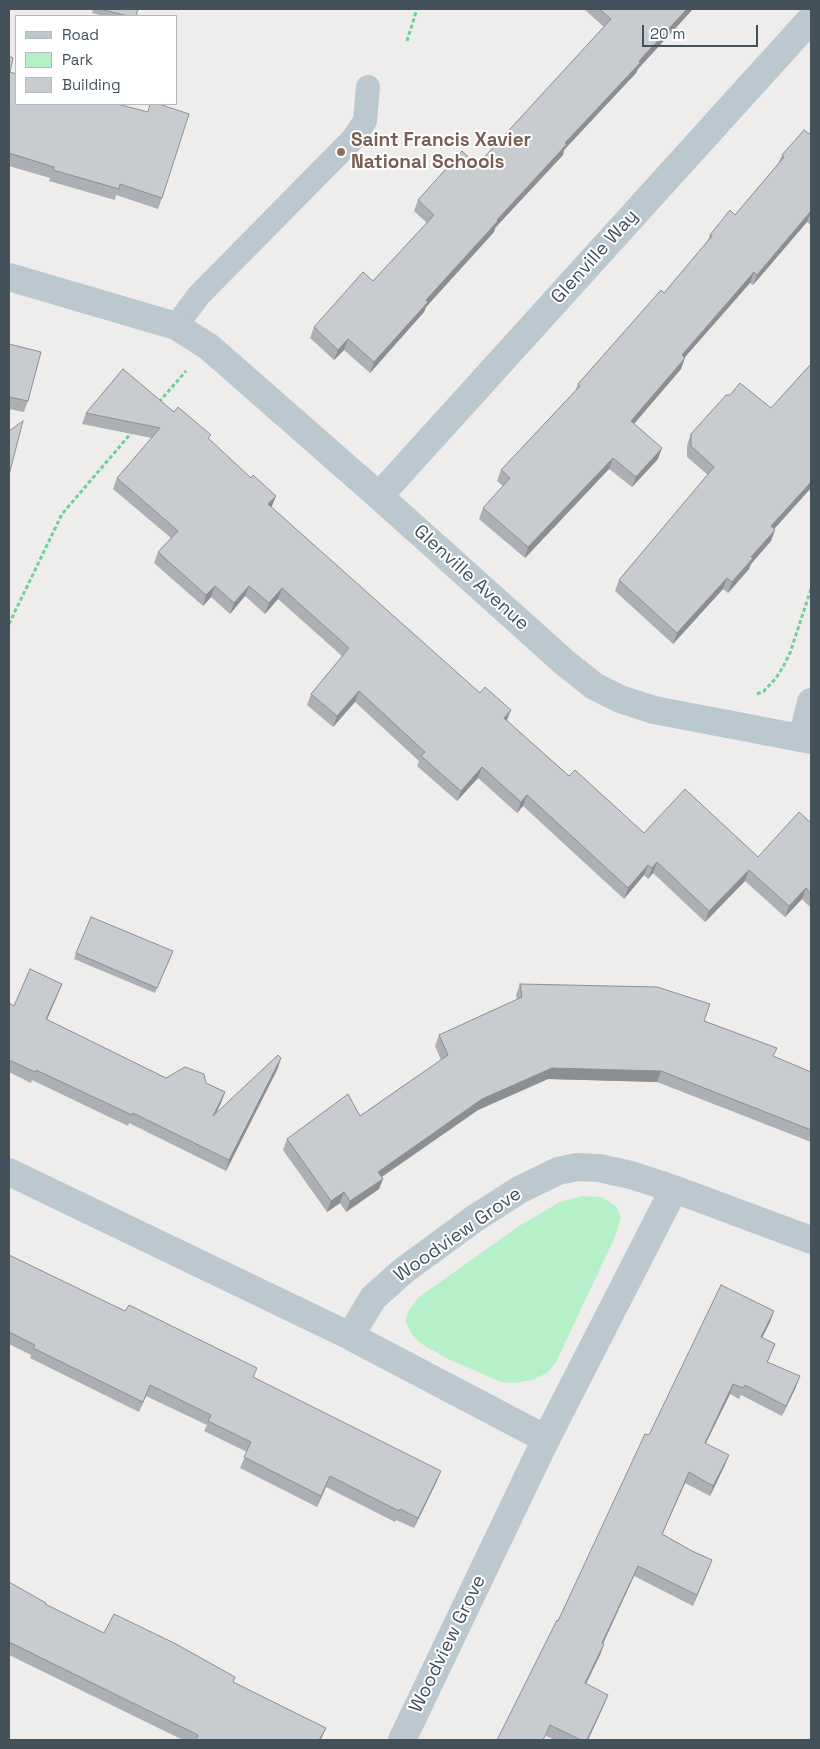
<!DOCTYPE html>
<style>
body{margin:0}
#map{position:relative;width:820px;height:1749px;overflow:hidden;background:#efecec;font-family:"Space Grotesk",sans-serif}
canvas{display:block}
.frame{position:absolute;inset:0;border:10px solid #43515a;pointer-events:none}
.legend{position:absolute;left:15px;top:15px;width:162px;height:90px;box-sizing:border-box;background:#fff;border:1px solid #b4b9bd;margin:0;padding:6px 9px;list-style:none;font-size:15px;color:#43515a}
.legend li{display:flex;align-items:center;gap:10px;height:25px}
.legend b{width:25px;border:1px solid #b4b9bd}
.scale{position:absolute;left:642px;top:25px;width:116px;height:22px;box-sizing:border-box;border:2px solid #43515a;border-top:0;padding-left:6px;font-size:15px;line-height:18px;white-space:nowrap;color:#43515a;-webkit-text-stroke:4px #fff;paint-order:stroke}
</style>
<div id="map">
<canvas width="820" height="1749"></canvas>
<div class="frame"></div>
<ul class="legend">
<li><b style="height:6px;background:#bbc8d0"></b>Road</li>
<li><b style="height:14px;background:#b6f0c9"></b>Park</li>
<li><b style="height:14px;background:#c8ccd1"></b>Building</li>
</ul>
<div class="scale">20 m</div>
</div>
<script>
const c = document.querySelector('canvas').getContext('2d');
c.lineJoin = 'round';
function paint(path, color) { c.fillStyle = color; c.fill(path, 'evenodd'); }
const toPath = rows => new Path2D(rows.map(r => 'M' + r).join(''));
function stroke(path, color, width, dash) { c.strokeStyle = color; c.lineWidth = width; c.lineCap = dash ? 'butt' : 'round'; c.setLineDash(dash || []); c.stroke(path); }
function label(font, color, halo, rows, align = 'center') {
  c.font = font + ' "Space Grotesk",sans-serif'; c.lineWidth = 4; c.setLineDash([]); c.textBaseline = 'middle'; c.strokeStyle = halo; c.fillStyle = color; for (const [text, x, y, turn = 0] of rows) {
    c.save(); c.translate(x, y); c.rotate((+turn || 0) * Math.PI / 180); c.textAlign = isNaN(turn) ? turn : align; if (halo) c.strokeText(text, 0, 0); c.fillText(text, 0, 0); c.restore();
  }
}
const green = toPath([
 [582,1196,602,1197,616,1206,621,1218,615,1237,556,1362,547,1373,532,1380,515,1383,501,1382,448,1359,420,1343,411,1333,405,1321,408,1312,419,1297,519,1226,560,1202]
]);
const path = toPath([
 [407,41,417,9],
 [159,402,186,371],
 [9,624,62,514,133,431],
 [757,694,764,691,776,678,783,667,790,653,811,589]
]);
const lane = toPath([
 [176,326,199,295,353,139,365,121,368,87]
]);
const street = toPath([
 [9,277,176,326,209,347,379,496,564,662,594,686,620,699,654,710,811,740],
 [379,496,811,19],
 [802,738,811,702],
 [9,1172,350,1336,546,1439],
 [350,1336,373,1298,403,1271,474,1219,519,1190,558,1171,577,1167,599,1168,631,1175,674,1189,811,1240],
 [402,1740,546,1439,674,1189]
]);
const wall = toPath([
 [93,9,143,9,143,10,137,9,136,16,104,16,92,13],
 [584,9,693,9,638,69,636,73,564,150,563,155,495,228,494,232,426,307,424,312,370,373,344,350,334,360,310,338,314,327,373,281,427,223,414,211,418,200,477,165,604,27],
 [9,56,10,72,162,198,158,209,116,195,115,200,49,181,50,178,9,166],
 [811,131,811,225,807,222,753,285,750,283,685,357,681,369,634,424,658,459,632,487,609,469,525,558,479,519,483,508,503,486,497,481,501,470,575,391,578,384,664,293,707,242,710,235,735,215,778,164,782,155,809,134],
 [9,344,28,401,24,412,9,409],
 [811,364,811,488,774,529,771,541,751,564,749,569,728,593,723,589,673,644,615,591,619,580,708,475,687,457,687,445,691,434,771,408],
 [174,412,209,439,272,506,271,507,507,721,569,776,644,833,758,857,811,823,811,908,802,899,785,917,745,881,705,922,653,873,648,879,644,875,624,899,523,806,517,813,478,778,457,801,417,766,419,761,355,702,333,727,307,705,311,694,342,656,278,599,265,614,245,596,230,614,211,597,203,606,154,563,158,552,171,538,113,489,117,478,152,438,82,424,86,413],
 [76,953,171,957,155,993,74,959],
 [62,984,47,1020,166,1078,206,1083,225,1092,221,1103,216,1114,278,1068,226,1171,129,1123,128,1126,32,1080,31,1083,9,1072,9,1003,14,1006],
 [520,984,704,1021,773,1056,811,1072,811,1142,657,1082,548,1079,478,1110,382,1177,379,1189,346,1212,340,1203,327,1212,283,1150,287,1139,360,1116,441,1060,435,1046,439,1035,517,1000,516,995],
 [9,1255,254,1377,437,1481,414,1528,396,1520,395,1522,326,1487,317,1507,240,1468,247,1452,204,1431,207,1425,146,1396,139,1412,30,1358,31,1355,9,1344],
 [774,1311,770,1322,762,1338,775,1344,768,1362,796,1387,782,1416,741,1395,739,1399,730,1394,706,1443,725,1465,710,1496,685,1483,662,1534,692,1551,712,1560,693,1606,634,1576,603,1644,604,1644,600,1655,586,1684,604,1705,588,1740,555,1740,546,1736,558,1621,649,1435],
 [9,1582,45,1604,104,1633,233,1682,326,1728,321,1740,183,1740,9,1655]
]);
const shadedWall = toPath([
 [687,9,693,9,638,69,636,73,564,150,563,155,495,228,494,232,426,307,424,312,370,373,374,362,426,300,565,143,639,61],
 [811,211,807,222,753,285,757,275],
 [754,272,750,283,678,365,682,355],
 [348,339,344,350,334,360,338,350],
 [685,358,681,369,627,432,631,421],
 [662,448,658,459,632,487,636,477],
 [613,458,609,469,525,558,528,547],
 [811,482,811,488,767,537,771,526],
 [276,496,272,506,264,515,268,504],
 [775,530,771,541,751,564,749,569,728,593,732,582,751,557],
 [727,578,723,589,673,644,677,633],
 [215,586,211,597,203,606,206,595],
 [249,586,245,596,230,614,234,603],
 [282,588,278,599,265,614,269,603],
 [359,691,355,702,333,727,337,716],
 [511,710,507,720,500,729,504,718],
 [482,767,478,778,457,801,461,791],
 [527,795,523,806,517,813,521,802],
 [657,862,653,873,648,879,652,868],
 [648,865,644,875,624,899,628,888],
 [749,870,745,881,705,922,709,911],
 [806,888,802,899,785,917,789,906],
 [62,984,58,994,42,1030,46,1019],
 [281,1058,278,1068,226,1171,229,1160],
 [552,1068,661,1071,657,1082,548,1079,478,1110,374,1182,378,1172,482,1099],
 [225,1092,221,1103,209,1127,213,1116],
 [383,1179,379,1189,346,1212,350,1201],
 [344,1192,340,1203,327,1212,331,1201],
 [774,1311,770,1322,757,1348,761,1337],
 [800,1376,796,1387,782,1416,786,1406],
 [733,1384,730,1394,701,1453,705,1443],
 [150,1385,146,1396,139,1412,143,1402],
 [729,1455,725,1465,710,1496,713,1486],
 [441,1471,437,1481,414,1528,418,1518],
 [689,1472,685,1483,658,1544,662,1534],
 [330,1476,326,1487,317,1507,321,1496],
 [712,1560,708,1570,693,1606,697,1595],
 [638,1566,634,1576,598,1654,602,1643],
 [604,1644,600,1655,581,1694,585,1683],
 [608,1695,604,1705,588,1740,587,1740]
]);
const building = toPath([
 [100,9,138,9,136,16,128,16,100,9],
 [599,9,687,9,639,61,640,63,565,143,567,144,497,220,498,221,426,300,428,302,374,362,348,339,338,350,314,327,363,272,373,281,434,215,418,200,462,151,477,165,611,19,599,9],
 [9,56,13,58,10,72,16,74,16,104,117,104,148,112,150,104,159,104,189,114,162,198,120,184,119,189,53,170,54,167,9,153,9,56],
 [804,130,809,134,811,131,811,211,757,275,754,272,682,355,685,358,631,421,662,448,636,477,613,458,528,547,483,508,510,478,501,470,580,386,578,384,661,290,664,293,712,236,710,235,730,210,735,215,784,157,782,155,804,130],
 [9,344,41,352,28,401,9,397,9,344],
 [811,364,811,482,771,526,775,530,751,557,753,558,732,582,727,578,677,633,619,580,714,467,691,446,691,434,726,395,730,395,740,383,771,408,811,364],
 [123,369,174,412,178,407,211,435,208,438,251,478,253,475,276,496,268,504,480,693,485,687,511,710,504,718,569,776,575,770,644,833,685,789,758,857,799,812,811,823,811,894,806,888,789,906,749,870,709,911,657,862,652,868,648,865,628,888,527,795,521,802,482,767,461,791,421,756,425,752,359,691,337,716,311,694,349,648,282,588,269,603,249,586,234,603,215,586,206,595,158,552,178,531,117,478,160,428,86,413,123,369],
 [23,421,9,475,9,431,23,421],
 [91,917,173,951,157,988,76,953,91,917],
 [30,969,62,984,46,1019,166,1078,185,1067,204,1074,206,1083,225,1092,213,1116,278,1055,281,1058,229,1160,133,1113,132,1115,36,1070,35,1072,9,1060,9,1003,14,1006,30,969],
 [520,984,657,987,710,1004,704,1021,777,1048,773,1056,811,1072,811,1130,661,1071,552,1068,482,1099,378,1172,383,1179,350,1201,344,1192,331,1201,287,1139,348,1094,360,1116,448,1055,439,1035,522,997,520,984],
 [9,1255,125,1311,129,1305,257,1368,253,1377,441,1471,418,1518,400,1509,399,1511,330,1476,321,1496,244,1457,251,1442,208,1421,211,1415,150,1385,143,1402,33,1348,35,1345,9,1332,9,1255],
 [721,1285,774,1311,761,1337,775,1344,767,1362,800,1376,786,1406,745,1385,743,1388,733,1384,705,1443,729,1455,713,1486,689,1472,662,1534,692,1551,712,1560,697,1595,638,1566,602,1643,604,1644,585,1683,608,1695,587,1740,581,1740,550,1725,543,1740,497,1740,557,1620,558,1621,645,1434,649,1435,721,1285],
 [9,1582,46,1603,45,1604,104,1633,114,1614,176,1644,235,1677,233,1682,326,1728,319,1740,199,1740,196,1739,198,1735,9,1642,9,1582]
]);
const markers = [
 [341,152,5,"#8d6e63"]
];
const educationNames = [
 ["Saint Francis Xavier",351,141],
 ["National Schools",351,163]
];
const streetNames = [
 ["Glenville Way",595,257,-48],
 ["Glenville Avenue",471,578,42],
 ["Woodview Grove",458,1235,-35],
 ["Woodview Grove",448,1644,-64]
];
paint(green, '#b6f0c9');
stroke(path, '#6dd098', 3, [4, 2.5]);
stroke(lane, '#bbc8d0', 24);
stroke(street, '#bbc8d0', 28);
paint(wall, '#acafb4');
paint(shadedWall, '#8c8f92');
paint(building, '#c8ccd1');
stroke(building, '#8c8f92', 1);
for (const [x, y, r, color] of markers) { const dot = new Path2D(); dot.arc(x, y, r, 0, 2 * Math.PI); c.fillStyle = color; c.fill(dot); stroke(dot, '#fff', 2); }
label('bold 19px', '#785e54', '#fff', educationNames, 'left');
label('19px', '#43515a', '#fff', streetNames);
</script>
